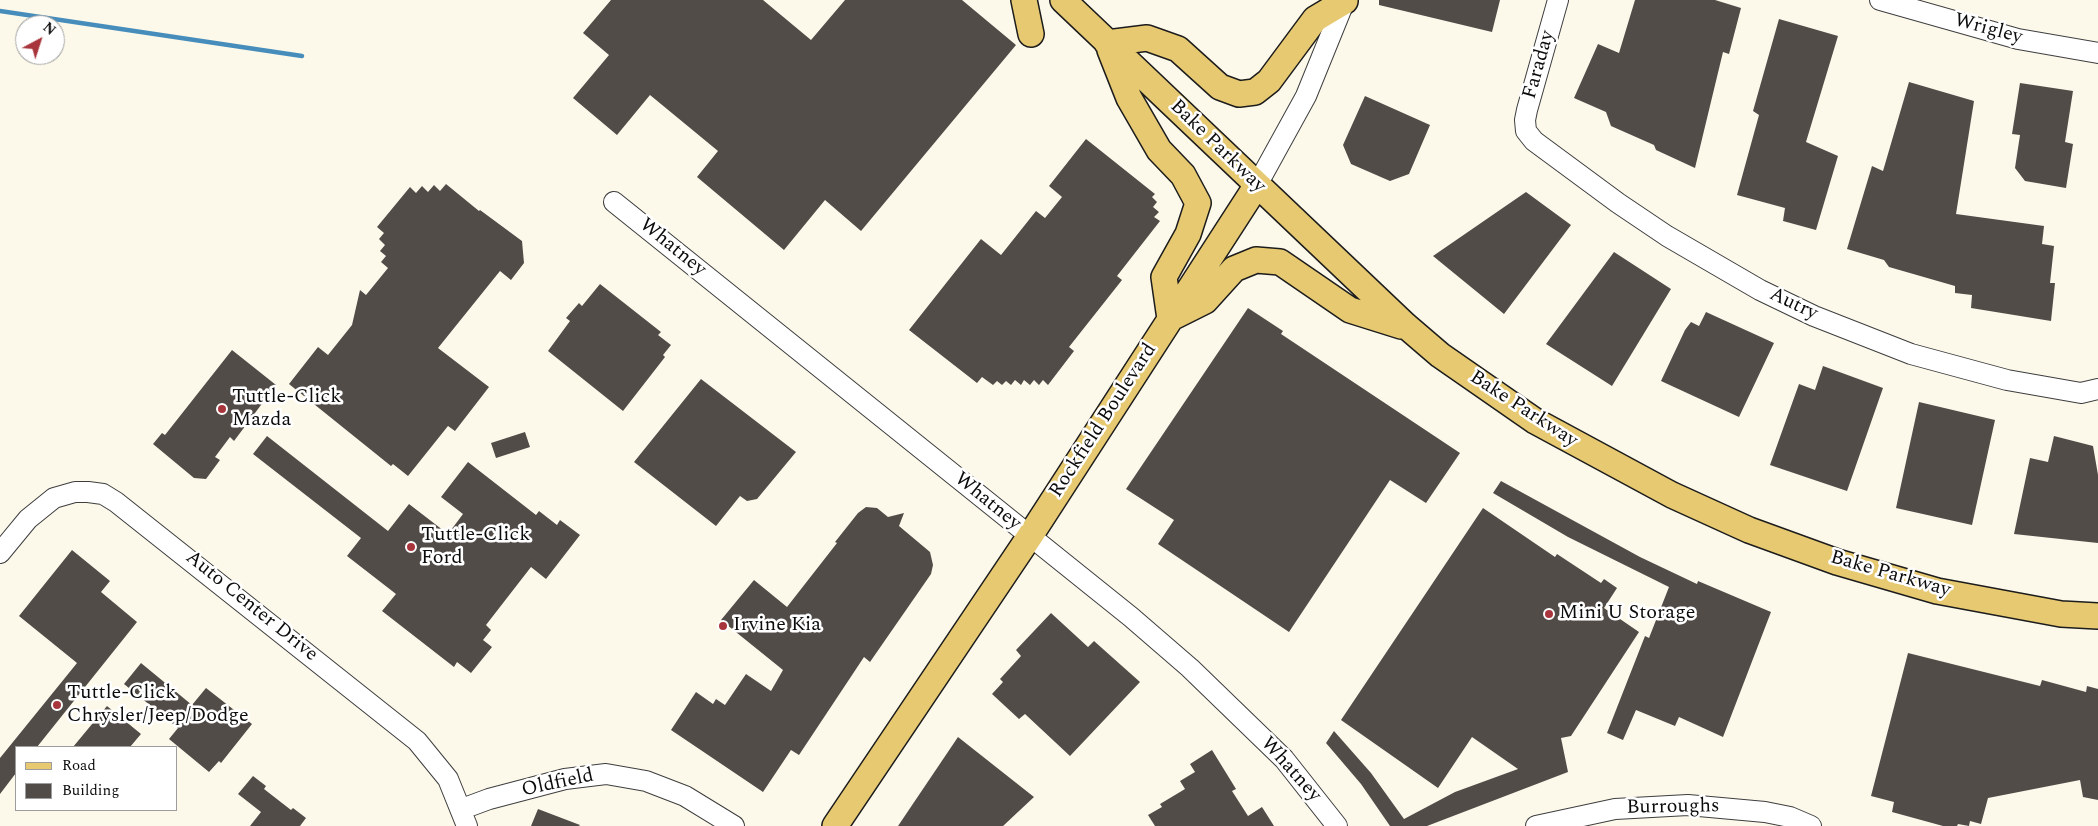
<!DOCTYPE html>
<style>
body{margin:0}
#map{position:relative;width:2098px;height:826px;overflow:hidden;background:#fcf9eb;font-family:Spectral,serif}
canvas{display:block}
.legend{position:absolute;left:15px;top:746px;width:162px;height:65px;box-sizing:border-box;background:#fff;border:1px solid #9d9d9d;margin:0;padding:6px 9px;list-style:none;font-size:15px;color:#0b0b0b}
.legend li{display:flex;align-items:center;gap:10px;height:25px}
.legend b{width:25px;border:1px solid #9d9d9d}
.north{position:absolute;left:15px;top:15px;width:50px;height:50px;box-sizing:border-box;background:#fff;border:1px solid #9d9d9d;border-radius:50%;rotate:40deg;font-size:14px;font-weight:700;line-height:20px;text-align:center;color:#0b0b0b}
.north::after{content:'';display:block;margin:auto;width:18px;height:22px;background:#a8353c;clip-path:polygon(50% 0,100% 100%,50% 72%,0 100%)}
</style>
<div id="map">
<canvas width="2098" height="826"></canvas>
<ul class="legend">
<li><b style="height:6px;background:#e7c971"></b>Road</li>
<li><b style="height:14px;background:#524c49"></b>Building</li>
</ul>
<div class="north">N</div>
</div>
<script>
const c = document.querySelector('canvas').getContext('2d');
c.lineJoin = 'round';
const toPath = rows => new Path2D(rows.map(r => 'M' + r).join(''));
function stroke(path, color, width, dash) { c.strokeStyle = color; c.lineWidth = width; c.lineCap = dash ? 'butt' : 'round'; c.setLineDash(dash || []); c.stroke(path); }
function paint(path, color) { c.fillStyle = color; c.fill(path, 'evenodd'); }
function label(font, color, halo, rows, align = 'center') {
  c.font = font + ' Spectral,serif'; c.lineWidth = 5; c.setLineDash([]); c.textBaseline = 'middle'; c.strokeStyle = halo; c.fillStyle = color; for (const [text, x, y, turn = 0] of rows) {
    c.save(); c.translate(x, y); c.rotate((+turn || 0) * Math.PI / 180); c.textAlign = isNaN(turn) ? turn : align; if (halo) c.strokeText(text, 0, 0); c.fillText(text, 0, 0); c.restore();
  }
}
const stream = toPath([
 [0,11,302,56]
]);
const building = toPath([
 [611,0,763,0,811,40,845,0,962,0,1016,45,861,231,825,200,784,250,697,177,718,151,650,95,617,135,573,98,609,55,583,33],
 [1379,0,1500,0,1492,32,1379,5],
 [1635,0,1715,0,1741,8,1729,54,1723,52,1695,168,1656,150,1654,145,1611,126,1606,112,1574,98,1598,44,1619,53],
 [1779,19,1838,36,1806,142,1838,156,1816,230,1783,221,1785,208,1737,195,1759,115,1753,111],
 [1909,82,1974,101,1956,214,2044,226,2042,244,2054,246,2050,283,2055,283,2051,321,1971,308,1972,295,1955,293,1955,286,1889,267,1884,260,1847,249,1872,166,1883,171],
 [2020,83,2073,91,2065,142,2073,144,2066,188,2025,181,2015,168,2020,135,2012,134],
 [1365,96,1430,125,1409,174,1390,181,1351,164,1343,145],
 [1086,139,1155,194,1152,197,1157,202,1153,207,1159,212,1154,217,1160,221,1117,276,1122,280,1069,347,1074,351,1048,385,1043,380,1039,385,1034,380,1030,385,1024,380,1021,385,1015,380,1011,385,1006,381,1002,385,997,381,993,385,982,377,977,383,909,330,981,239,1001,255,1036,211,1045,218,1062,197,1049,186],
 [446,184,479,211,480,210,522,241,524,263,511,280,500,271,438,348,489,387,455,431,448,426,408,476,393,464,391,466,289,384,318,347,328,355,352,325,360,290,366,295,388,268,381,262,386,256,380,251,385,245,379,239,384,233,377,227,410,187,416,193,422,186,428,192,434,185,440,191],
 [1526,192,1571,225,1504,314,1433,256],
 [1614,252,1671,289,1612,386,1546,344],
 [600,284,661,332,658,335,671,345,663,355,665,357,623,411,548,351,570,321,566,318,579,303,582,306],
 [1248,308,1283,331,1281,334,1460,453,1426,503,1390,480,1289,632,1158,544,1174,520,1126,489],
 [1706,312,1774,343,1739,417,1661,381,1685,330,1691,322,1699,326],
 [232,350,276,385,234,441,230,437,215,457,220,460,206,479,194,478,153,444,162,433,165,435],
 [1823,366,1883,388,1847,491,1770,465,1799,384,1815,390],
 [701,379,796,452,757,499,747,501,740,496,716,526,634,462],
 [1919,402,1995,420,1972,525,1896,508],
 [525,432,530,447,496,458,491,443],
 [267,436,388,531,409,504,448,534,463,514,441,497,468,462,536,515,539,511,557,525,560,520,580,535,546,579,531,567,486,625,491,630,483,640,492,647,471,673,457,662,454,667,382,611,396,594,347,556,361,538,253,454],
 [2054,436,2093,446,2098,475,2098,543,2014,534,2030,458,2048,462],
 [1501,481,1640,557,1697,584,1698,581,1771,612,1723,737,1679,717,1675,726,1636,710,1623,740,1607,733,1645,636,1649,638,1669,587,1568,537,1493,493],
 [866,507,877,508,888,517,904,513,899,526,930,552,933,565,931,574,870,662,864,657,799,755,791,750,763,792,671,730,696,692,713,704,716,699,725,705,746,674,771,691,783,670,721,620,754,580,787,607,837,543,835,542,858,513],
 [1483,508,1555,557,1557,554,1601,583,1604,579,1617,588,1604,608,1639,632,1571,736,1561,738,1568,772,1427,826,1390,826,1361,784,1326,743,1334,731,1371,773,1404,819,1455,792,1518,769,1472,737,1438,788,1341,720],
 [72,550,110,581,101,592,137,622,37,747,16,747,16,773,0,794,0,758,77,663,19,616],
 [1051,613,1088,647,1094,641,1140,682,1070,756,1025,714,1019,719,992,694,1003,682,1000,679,1021,656,1016,650],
 [1908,653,2040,686,2042,680,2086,692,2087,686,2098,689,2098,800,2083,797,2080,780,1988,798,1981,824,1970,821,1969,826,1958,824,1957,826,1943,826,1892,812,1894,802,1871,796],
 [141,663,192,705,206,688,252,724,221,763,219,761,209,772,169,739,178,728,124,684],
 [107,706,141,734,130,747,73,747],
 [958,737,1034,797,1003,826,898,826],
 [1212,750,1236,789,1232,791,1248,816,1262,807,1274,826,1155,826,1148,815,1162,807,1160,804,1185,789,1180,781,1195,772,1190,764],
 [253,776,266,786,264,789,291,810,293,808,306,818,300,826,250,826,261,812,238,794],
 [538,809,580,825,579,826,531,826]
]);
const minor = toPath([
 [1558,0,1527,110,1525,120,1526,131,1534,141,1618,203,1667,236,1760,290,1814,316,1911,354,2007,380,2081,393,2098,389],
 [1880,0,2018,39,2098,53],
 [1257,185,1306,96,1345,0],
 [614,202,1131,617,1190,668,1284,759,1337,826],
 [0,553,28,519,54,498,75,492,88,492,103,494,116,502,417,741,448,779,467,826],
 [462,809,489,799,565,779,606,774,646,781,685,796,734,826],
 [1536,826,1615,809,1688,805,1765,812,1790,817,1811,826]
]);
const major = toPath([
 [1024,0,1031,34],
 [1063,0,1405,325,1440,355,1535,421,1672,495,1749,530,1837,562,1937,591,2061,614,2098,616],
 [1107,43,1147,38,1178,49,1220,87,1239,94,1255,92,1269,81,1315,19,1345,1],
 [1110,50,1129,98,1159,150,1183,175,1198,203,1188,234,1164,277,1170,319],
 [1171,318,1205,301,1234,269,1256,260,1280,262,1350,310,1401,326],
 [835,826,1030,536,1257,185]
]);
const markers = [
 [222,409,5,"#a8353c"],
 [411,547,5,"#a8353c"],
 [1549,614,5,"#a8353c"],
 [723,626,5,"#a8353c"],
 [57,705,5,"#a8353c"]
];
const streetNames = [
 ["Wrigley",1988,30,15],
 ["Faraday",1540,65,-74],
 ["Bake Parkway",1217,147,44],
 ["Whatney",672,248,39],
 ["Autry",1793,305,25],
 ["Bake Parkway",1523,410,33],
 ["Rockfield Boulevard",1104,421,-57],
 ["Whatney",987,502,39],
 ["Bake Parkway",1890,575,16],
 ["Auto Center Drive",251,607,39],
 ["Whatney",1290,770,48],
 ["Oldfield",558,784,-12],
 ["Burroughs",1673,808,-1]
];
const poiNames = [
 ["Tuttle-Click",232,398],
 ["Mazda",232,421],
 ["Tuttle-Click",421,536],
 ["Ford",421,559],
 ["Mini U Storage",1559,614],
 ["Irvine Kia",733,626],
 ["Tuttle-Click",67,694],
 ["Chrysler/Jeep/Dodge",67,717]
];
stroke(stream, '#478dbb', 4.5);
paint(building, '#524c49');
stroke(minor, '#3e3e3e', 22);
stroke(major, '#1c1c1c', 28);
stroke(minor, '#fff', 20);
stroke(major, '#e7c971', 25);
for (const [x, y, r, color] of markers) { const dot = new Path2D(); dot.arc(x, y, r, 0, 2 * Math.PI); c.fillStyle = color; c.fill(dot); stroke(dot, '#fff', 2); }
label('20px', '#0b0b0b', '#fff', streetNames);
label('20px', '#0b0b0b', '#fff', poiNames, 'left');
</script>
